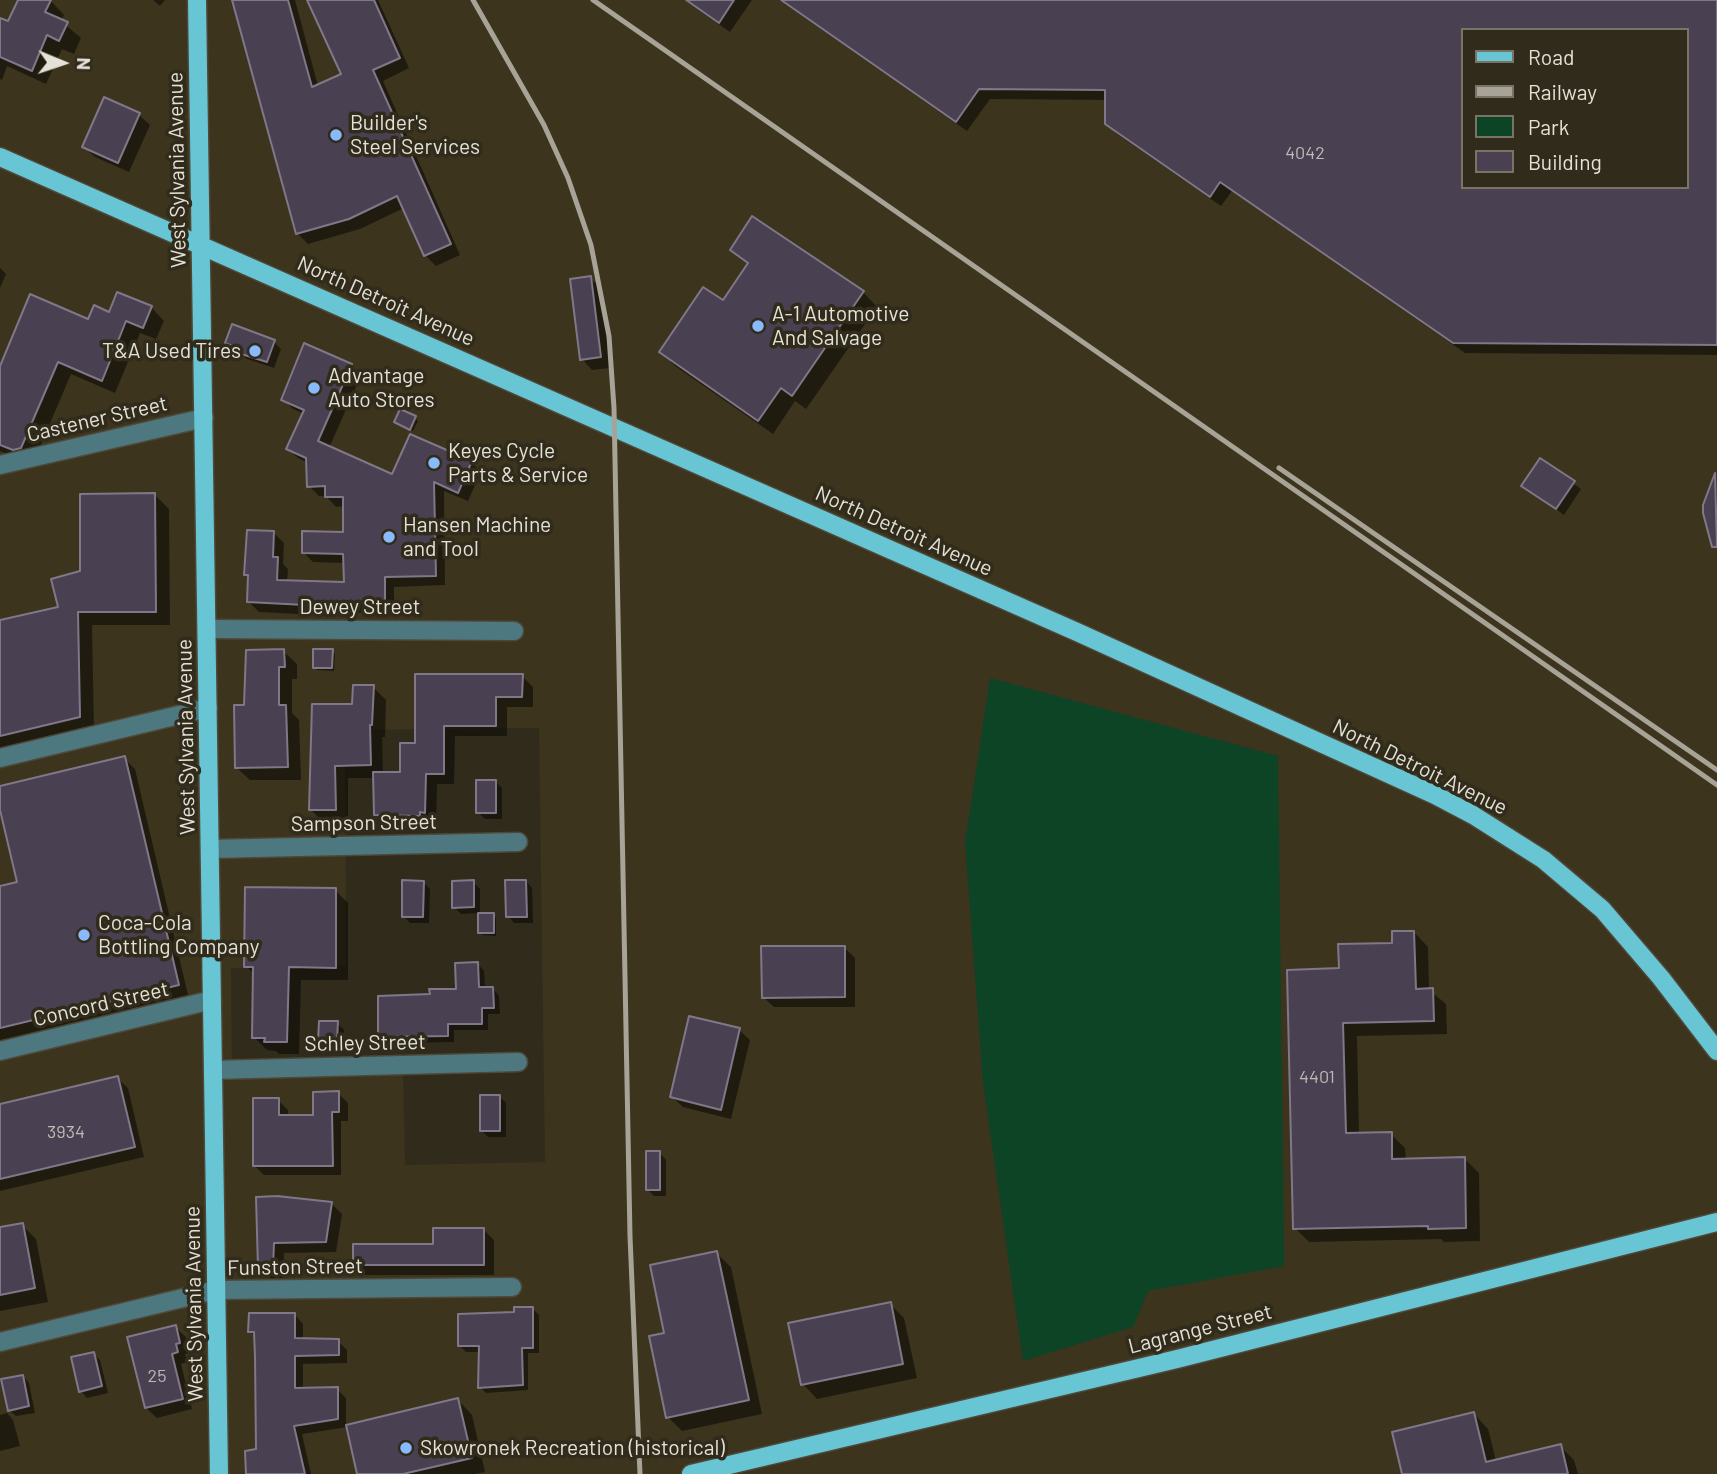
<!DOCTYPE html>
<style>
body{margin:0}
#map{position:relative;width:1717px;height:1474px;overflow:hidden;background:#312b1b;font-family:Barlow,sans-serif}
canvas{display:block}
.legend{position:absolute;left:1461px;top:28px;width:228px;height:161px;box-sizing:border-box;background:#312b1b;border:2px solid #797466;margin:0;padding:9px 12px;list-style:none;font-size:21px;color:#e4e1d7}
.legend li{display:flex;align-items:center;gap:14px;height:35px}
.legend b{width:35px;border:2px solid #797466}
.north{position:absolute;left:28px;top:28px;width:70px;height:70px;-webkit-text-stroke:5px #312b1b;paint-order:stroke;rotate:92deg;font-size:19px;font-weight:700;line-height:28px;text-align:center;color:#e4e1d7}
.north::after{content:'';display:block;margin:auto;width:24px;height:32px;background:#e4e1d7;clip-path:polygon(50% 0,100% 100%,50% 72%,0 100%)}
</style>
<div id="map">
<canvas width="1717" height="1474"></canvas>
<ul class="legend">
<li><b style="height:9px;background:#68c5d4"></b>Road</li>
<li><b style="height:9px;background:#a7a397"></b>Railway</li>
<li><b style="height:19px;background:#0d4426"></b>Park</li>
<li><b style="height:19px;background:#494151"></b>Building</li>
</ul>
<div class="north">N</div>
</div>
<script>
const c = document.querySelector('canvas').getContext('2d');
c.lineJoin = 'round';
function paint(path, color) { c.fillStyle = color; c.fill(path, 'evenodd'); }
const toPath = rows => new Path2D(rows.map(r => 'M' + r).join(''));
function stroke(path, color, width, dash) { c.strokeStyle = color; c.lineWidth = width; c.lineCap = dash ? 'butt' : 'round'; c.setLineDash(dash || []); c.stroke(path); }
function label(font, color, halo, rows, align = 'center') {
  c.font = font + ' Barlow,sans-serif'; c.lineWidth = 7; c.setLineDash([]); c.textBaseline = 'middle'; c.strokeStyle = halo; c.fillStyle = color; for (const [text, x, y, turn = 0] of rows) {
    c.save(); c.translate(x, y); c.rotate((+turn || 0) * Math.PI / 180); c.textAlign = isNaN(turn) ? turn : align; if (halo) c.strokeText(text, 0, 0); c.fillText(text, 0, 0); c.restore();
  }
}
const built = toPath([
 [0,0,1717,0,1717,1474,0,1474],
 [1463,30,1687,30,1687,187,1463,187],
 [539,728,545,1162,405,1165,403,1069,232,1072,231,968,346,966,345,730]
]);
const green = toPath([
 [990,678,1278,756,1284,1266,1148,1291,1133,1327,1023,1361,983,1082,965,843]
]);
const shadow = toPath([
 [27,0,50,0,64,15,61,21,81,38,74,54,62,49,46,84,7,66,2,80,0,79,0,20,9,24],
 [153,0,165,0,160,6],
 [234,0,295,0,318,86,343,75,309,0,378,0,409,68,383,81,460,255,436,266,425,255,404,208,360,229,308,244,297,233],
 [684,0,752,0,730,32],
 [779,0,1717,0,1717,355,1465,353,1232,191,1221,206,1117,134,1106,123,1106,100,990,99,967,131],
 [1463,30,1687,30,1687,187,1463,187],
 [139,115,150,125,129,172,95,157,84,147],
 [732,249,863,292,877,307,806,409,795,401,773,434,675,366,661,352,723,303,749,265],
 [0,268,6,274,0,288],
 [590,278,601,288,610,368,592,370,582,359],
 [151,307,164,321,156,339,140,333,115,393,71,374,34,461,28,463,0,451,0,371,89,321,110,314],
 [274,342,281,349,274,368,247,359,227,343],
 [351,366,361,376,329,448,393,476,471,462,481,472,468,501,444,491,445,585,394,587,394,612,335,613,335,616,259,612,249,602,249,579,245,575,274,533,284,543,283,564,288,569,287,582,346,584,345,563,313,562,303,552,345,534,345,506,336,507,326,496,319,496,309,486,308,463,298,458,288,449,304,414,293,409,283,399],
 [415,418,418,421,413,431,396,422],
 [1540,460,1581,489,1564,515,1524,485],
 [1717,491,1717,531,1707,520,1708,499],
 [155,495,169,509,170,625,92,625,94,730,0,753,0,622,60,608],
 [283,651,297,664,297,679,292,679,292,713,299,720,301,780,250,780,236,767,246,707],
 [332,651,335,654,334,671,317,670,315,667],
 [416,676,522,676,533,687,533,707,507,707,507,736,455,736,454,784,437,784,436,823,431,823,431,826,387,825,375,814,375,778,348,778,348,822,324,823,311,810,354,706,373,687,386,700,385,737,382,737,383,774,401,774,416,745],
 [124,758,135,769,188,995,0,1040,0,888,19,883,0,802,0,788],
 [495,781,502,788,502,819,485,819,478,812],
 [526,881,532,888,533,923,514,923,508,916],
 [423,882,430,889,429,923,410,923,403,916],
 [473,882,480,889,480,915,493,915,496,918,496,936,482,935,479,932,480,913,461,914,454,907],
 [335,890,348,903,348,980,301,980,299,1054,279,1054,276,1051,267,1050,254,1037,255,975,246,966],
 [1414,932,1428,947,1429,990,1446,1004,1447,1034,1357,1036,1359,1135,1391,1134,1405,1148,1406,1160,1464,1158,1479,1173,1480,1241,1444,1242,1441,1239,1309,1242,1295,1228,1341,970],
 [844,947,855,958,855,1007,774,1007,763,997],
 [478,964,484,971,485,989,493,989,499,996,500,1014,488,1014,488,1030,454,1030,454,1042,387,1043,380,1036,431,995,458,990],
 [337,1023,344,1030,344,1048,327,1047,320,1041],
 [739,1030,750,1040,731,1119,683,1107,672,1097],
 [117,1078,128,1088,144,1157,0,1191,0,1106],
 [338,1093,348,1103,348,1121,341,1121,341,1175,264,1175,255,1166,278,1100,288,1110,288,1117,315,1117],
 [500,1097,506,1103,506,1137,488,1137,481,1130],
 [660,1153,666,1160,666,1196,654,1196,647,1189],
 [257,1199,331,1203,342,1214,336,1252,284,1253,283,1278,270,1278,260,1267],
 [22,1225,36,1239,48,1302,0,1311,0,1229],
 [483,1229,494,1240,494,1275,365,1275,355,1264,435,1246],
 [716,1253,731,1267,762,1414,682,1431,668,1417],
 [890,1304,904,1318,917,1378,817,1399,803,1384],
 [533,1309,539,1315,539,1353,528,1353,528,1390,486,1393,480,1387,480,1352,466,1352,460,1346,516,1314],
 [295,1315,303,1324,303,1340,338,1341,347,1350,347,1363,303,1364,303,1390,337,1389,346,1398,346,1427,458,1400,472,1415,485,1472,475,1474,359,1474,348,1427,302,1434,311,1474,247,1474,258,1450,256,1337,250,1332],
 [175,1327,186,1337,190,1353,185,1354,187,1362,181,1364,192,1409,157,1418,146,1408],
 [93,1354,100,1360,108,1393,87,1398,81,1391],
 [23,1376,29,1383,35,1413,16,1416,9,1410],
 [7,1413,13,1420,20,1446,0,1451,0,1415],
 [1474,1414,1488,1429,1496,1461,1560,1446,1574,1460,1578,1474,1404,1474]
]);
const building = toPath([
 [18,0,51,0,45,12,68,22,59,41,47,35,32,71,0,57,0,18,8,21,18,0],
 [232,0,288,0,312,87,341,74,307,0,374,0,400,58,373,70,451,244,424,256,397,196,349,219,296,234,232,0],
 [686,0,734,0,719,23,686,0],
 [781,0,1717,0,1717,345,1453,343,1220,182,1210,197,1105,124,1105,90,979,89,956,122,781,0],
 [1463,30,1687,30,1687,187,1463,187,1463,30],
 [104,97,140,113,118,163,82,147,104,97],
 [752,216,864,291,792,396,781,388,758,421,659,352,703,287,723,300,748,263,730,250,752,216],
 [591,276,601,357,580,360,570,279,591,276],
 [117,292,152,306,143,328,126,321,102,381,58,362,21,448,13,450,0,445,0,366,30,294,88,319,94,305,109,312,117,292],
 [232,324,275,340,267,362,238,353,240,349,225,343,232,324],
 [304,343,352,364,318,441,392,474,410,434,472,461,458,493,434,482,436,576,385,577,385,602,325,604,325,606,247,602,248,575,244,575,247,530,274,531,273,557,278,557,277,580,344,582,343,554,302,553,302,531,343,532,343,497,325,497,325,486,307,487,306,458,286,449,304,410,281,400,304,343],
 [400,409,416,416,410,430,394,422,400,409],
 [1540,458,1575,481,1556,509,1521,486,1540,458],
 [1715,473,1717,547,1712,547,1703,513,1703,505,1715,473],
 [155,493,156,612,78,612,80,717,0,736,0,620,58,607,51,579,80,571,80,494,155,493],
 [284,649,285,667,279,667,279,705,286,705,288,767,235,768,234,705,244,705,246,650,284,649],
 [313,649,333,649,332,668,313,668,313,649],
 [415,674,523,674,522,697,496,697,496,726,444,726,444,774,426,774,425,813,420,812,420,816,374,815,373,772,400,772,400,743,415,743,415,674],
 [353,685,374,685,372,725,370,725,371,765,335,766,336,810,309,810,312,704,352,704,353,685],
 [125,756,179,985,0,1028,0,886,17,882,0,810,0,786,125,756],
 [476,780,496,780,496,813,476,813,476,780],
 [402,880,424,881,423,917,402,917,402,880],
 [474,880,474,907,452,908,452,881,474,880],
 [505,880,526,880,527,917,506,917,505,880],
 [245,887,336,888,336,968,289,967,287,1042,264,1042,265,1038,252,1038,253,967,244,967,245,887],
 [478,913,494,913,494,933,478,933,478,913],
 [1392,931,1414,931,1416,989,1433,988,1434,1021,1343,1023,1346,1133,1392,1132,1392,1159,1465,1157,1466,1228,1428,1229,1428,1226,1293,1229,1287,970,1339,968,1338,944,1392,943,1392,931],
 [761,946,845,946,845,997,762,998,761,946],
 [478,962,479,987,493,987,494,1008,482,1008,482,1024,448,1024,448,1036,378,1037,378,996,430,994,429,989,456,989,455,963,478,962],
 [689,1016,740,1028,721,1110,670,1097,689,1016],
 [319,1021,338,1021,337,1042,318,1041,319,1021],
 [118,1076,135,1147,0,1179,0,1104,118,1076],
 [339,1091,339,1112,332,1112,333,1166,253,1166,253,1098,279,1098,279,1115,313,1115,313,1092,339,1091],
 [480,1095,500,1095,500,1131,480,1131,480,1095],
 [646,1151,660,1151,660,1190,646,1190,646,1151],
 [277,1196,332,1202,326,1242,274,1243,273,1269,258,1268,256,1197,277,1196],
 [23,1223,35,1288,0,1295,0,1227,23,1223],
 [433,1228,484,1228,484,1265,353,1265,353,1244,433,1244,433,1228],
 [717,1251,749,1400,666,1418,649,1336,664,1333,650,1265,717,1251],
 [891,1302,903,1364,801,1385,788,1323,891,1302],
 [514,1307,533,1307,533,1348,522,1348,523,1385,478,1388,479,1346,458,1346,458,1314,514,1312,514,1307],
 [249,1313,295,1313,295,1338,339,1339,339,1355,295,1356,295,1388,338,1387,338,1419,294,1426,305,1474,246,1474,245,1451,256,1449,255,1357,254,1332,248,1332,249,1313],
 [176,1325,180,1343,176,1344,178,1352,172,1354,183,1399,145,1408,127,1337,176,1325],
 [94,1352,102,1386,79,1392,71,1357,94,1352],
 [23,1375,29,1406,8,1411,1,1379,23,1375],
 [458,1398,472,1458,403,1474,357,1474,346,1425,458,1398],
 [1474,1412,1486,1462,1561,1444,1568,1474,1402,1474,1392,1432,1474,1412]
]);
const minor = toPath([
 [0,465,204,418],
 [207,629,514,631],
 [0,758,208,708],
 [210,849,518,842],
 [0,1051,212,1000],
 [213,1070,518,1062],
 [0,1342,216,1290,512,1287]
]);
const major = toPath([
 [197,0,219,1474],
 [0,157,1077,632,1435,795,1473,815,1544,860,1602,909,1661,978,1717,1051],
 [691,1474,1177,1359,1717,1222]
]);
const rail = toPath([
 [473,0,544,125,568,178,591,245,609,336,614,408,630,1236,640,1474],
 [593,0,1717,785],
 [1279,468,1717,770]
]);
const markers = [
 [336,135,7,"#88bafc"],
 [758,326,7,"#88bafc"],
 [255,351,7,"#88bafc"],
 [314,388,7,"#88bafc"],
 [434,463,7,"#88bafc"],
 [389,537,7,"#88bafc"],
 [84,935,7,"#88bafc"],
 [406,1448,7,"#88bafc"]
];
const numberNames = [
 ["4042",1305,153],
 ["4401",1317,1077],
 ["3934",66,1132],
 ["25",157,1376]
];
const poiNames = [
 ["Builder's",350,123],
 ["Steel Services",350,147],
 ["A-1 Automotive",772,314],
 ["And Salvage",772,338],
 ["T&A Used Tires",241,351,"right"],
 ["Advantage",328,376],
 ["Auto Stores",328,400],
 ["Keyes Cycle",448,451],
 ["Parts & Service",448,475],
 ["Hansen Machine",403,525],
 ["and Tool",403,549],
 ["Coca-Cola",98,923],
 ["Bottling Company",98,947],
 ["Skowronek Recreation (historical)",420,1448]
];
const streetNames = [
 ["West Sylvania Avenue",177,170,-91],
 ["North Detroit Avenue",386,301,24],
 ["Castener Street",97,419,-13],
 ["North Detroit Avenue",904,531,24],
 ["Dewey Street",360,607],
 ["West Sylvania Avenue",186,737,-91],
 ["North Detroit Avenue",1420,767,26],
 ["Sampson Street",364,823,-1],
 ["Concord Street",101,1004,-13],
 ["Schley Street",365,1043,-1],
 ["Funston Street",295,1267,-1],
 ["West Sylvania Avenue",194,1304,-91],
 ["Lagrange Street",1200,1329,-14]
];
paint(built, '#3c341d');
paint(green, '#0d4426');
paint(shadow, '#0007');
paint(building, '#494151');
stroke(building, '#807789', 2);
stroke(minor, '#4e4839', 21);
stroke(major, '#4e4839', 21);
stroke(minor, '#4e787f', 18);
stroke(major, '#68c5d4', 18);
stroke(rail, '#a7a397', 5);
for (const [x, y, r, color] of markers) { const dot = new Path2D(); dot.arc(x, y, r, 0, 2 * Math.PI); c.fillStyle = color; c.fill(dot); stroke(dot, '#312b1b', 2.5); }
label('18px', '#bdb9b6', null, numberNames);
label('21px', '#e4e1d7', '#312b1b', poiNames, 'left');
label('21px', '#e4e1d7', '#312b1b', streetNames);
</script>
